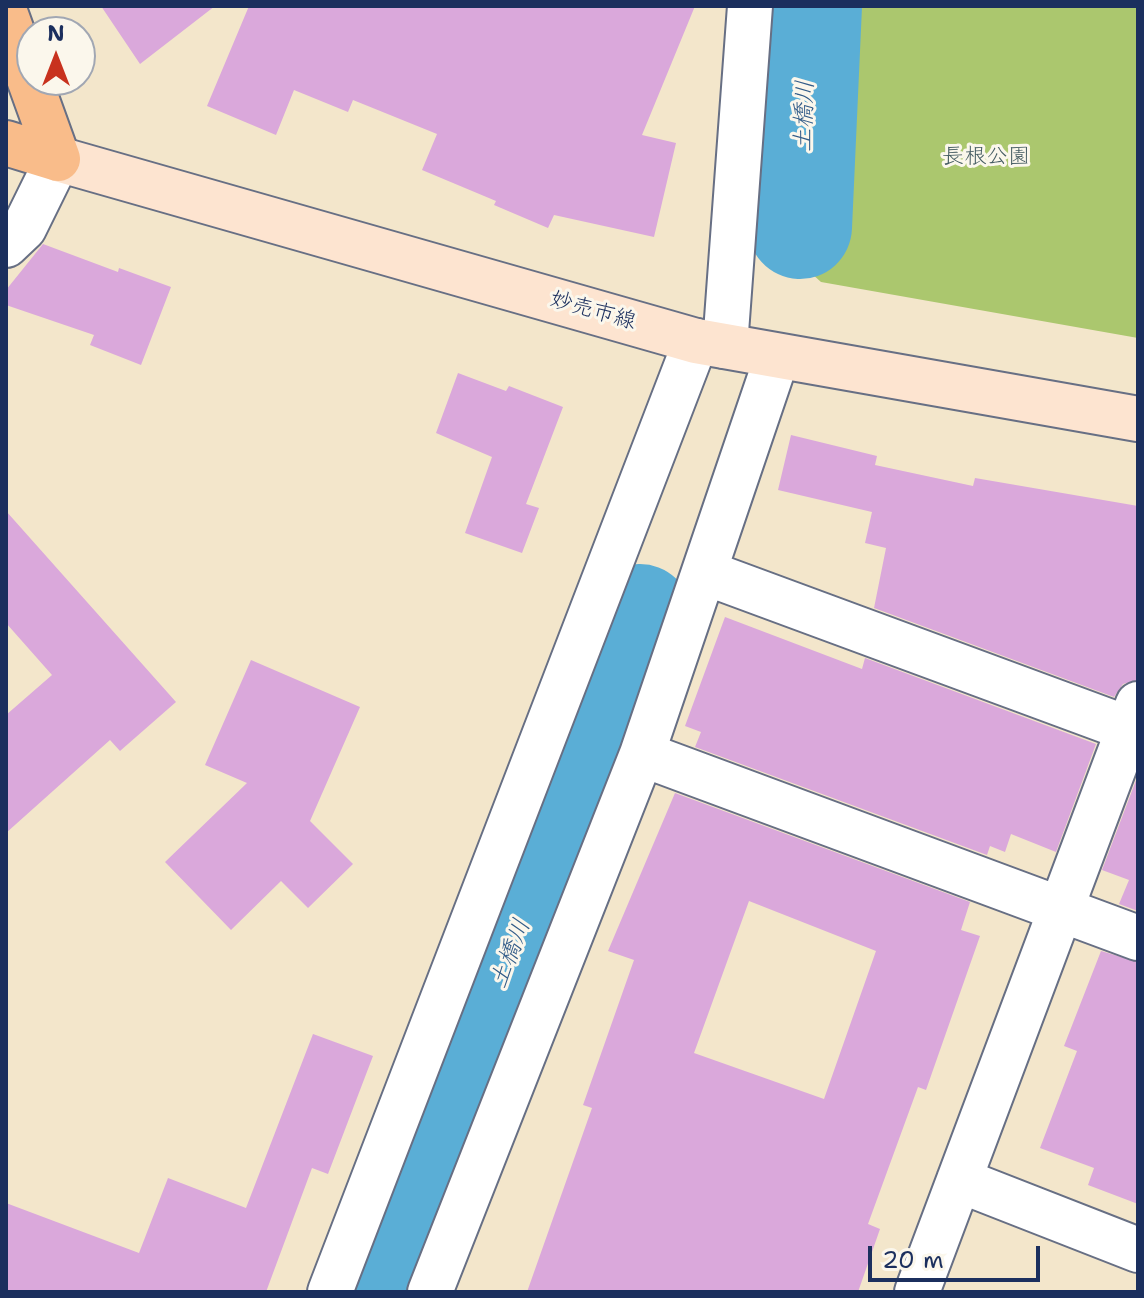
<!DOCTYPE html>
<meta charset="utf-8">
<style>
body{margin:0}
#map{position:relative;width:1144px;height:1298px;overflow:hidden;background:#f3e6cb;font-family:"Shantell Sans",sans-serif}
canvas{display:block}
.frame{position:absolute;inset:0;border:8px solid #1b2f5e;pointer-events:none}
.north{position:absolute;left:16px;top:16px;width:80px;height:80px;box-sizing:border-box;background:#fbf7ec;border:2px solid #a1a7b3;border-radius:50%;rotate:0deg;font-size:22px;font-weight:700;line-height:32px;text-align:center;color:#1b2f5e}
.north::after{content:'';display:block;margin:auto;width:28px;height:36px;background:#c8321e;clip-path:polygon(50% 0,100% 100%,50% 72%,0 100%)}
.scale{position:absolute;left:868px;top:1246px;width:172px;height:36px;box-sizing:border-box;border:4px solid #1b2f5e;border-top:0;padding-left:10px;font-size:24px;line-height:28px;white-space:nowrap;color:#1b2f5e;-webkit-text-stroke:6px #fbf7ec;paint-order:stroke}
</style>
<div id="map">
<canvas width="1144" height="1298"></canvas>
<div class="frame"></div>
<div class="north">N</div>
<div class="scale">20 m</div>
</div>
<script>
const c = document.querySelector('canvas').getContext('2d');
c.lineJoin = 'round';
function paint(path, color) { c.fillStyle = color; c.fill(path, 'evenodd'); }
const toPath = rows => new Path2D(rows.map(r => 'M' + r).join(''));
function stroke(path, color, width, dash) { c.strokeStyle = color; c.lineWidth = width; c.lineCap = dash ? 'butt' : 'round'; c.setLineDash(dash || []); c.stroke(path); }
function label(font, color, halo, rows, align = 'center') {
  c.font = font + ' "Shantell Sans","Klee One",sans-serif'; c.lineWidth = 6; c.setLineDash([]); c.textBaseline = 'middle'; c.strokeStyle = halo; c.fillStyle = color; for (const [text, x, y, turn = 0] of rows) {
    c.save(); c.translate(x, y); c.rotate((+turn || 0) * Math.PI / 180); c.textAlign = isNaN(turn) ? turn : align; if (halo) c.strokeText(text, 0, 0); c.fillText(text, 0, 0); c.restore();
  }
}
const green = toPath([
 [812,6,1138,6,1138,338,821,282,791,255,788,204]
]);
const river = toPath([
 [800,227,810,6],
 [382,1292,640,616]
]);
const building = toPath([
 [101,6,215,6,140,64],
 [249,6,695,6,642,135,676,143,654,237,554,215,548,228,494,205,496,201,422,170,437,134,353,100,348,112,294,90,276,135,207,106],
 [43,244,118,272,119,268,171,287,141,365,90,345,94,335,6,305,6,290],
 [458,373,506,391,509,386,563,407,526,504,539,508,522,553,465,533,492,457,436,433],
 [791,435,877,456,875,465,973,486,975,478,1138,506,1138,680,1123,684,1114,697,874,608,886,548,865,543,872,512,778,490],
 [6,511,176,702,120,751,110,740,6,833,6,715,52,675,6,623],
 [725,617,862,669,865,658,1096,744,1056,852,1011,834,1005,852,990,846,987,855,695,747,701,732,685,726],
 [251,660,360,707,310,821,353,864,308,908,281,881,231,930,165,862,247,783,205,765],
 [1138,775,1138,911,1119,904,1129,880,1102,870],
 [675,793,970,902,961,930,980,936,926,1090,918,1087,868,1224,880,1229,858,1292,527,1292,592,1108,583,1105,634,960,608,951],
 [749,901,876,951,824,1099,694,1053],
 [1101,951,1138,962,1138,1204,1088,1185,1094,1168,1040,1148,1077,1051,1064,1046],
 [313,1034,373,1056,328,1174,312,1168,266,1292,6,1292,6,1203,139,1253,168,1178,246,1208]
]);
const minor = toPath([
 [6,245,24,228,58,159],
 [704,572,1129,729],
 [642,754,1138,938],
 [959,1180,1138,1250],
 [330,1292,696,341],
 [430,1292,642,754,777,357],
 [917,1292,1138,704]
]);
const tertiary = toPath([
 [725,346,750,6]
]);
const secondary = toPath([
 [58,159,696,341,1138,419]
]);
const trunk = toPath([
 [6,15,58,159],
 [6,143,58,159]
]);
const parkNames = [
 ["長根公園",986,157]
];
const streetNames = [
 ["妙売市線",593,311,16]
];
const waterNames = [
 ["土橋川",805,116,-88],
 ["土橋川",511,954,-69]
];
paint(green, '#abc76e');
stroke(river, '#5aaed6', 104);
paint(building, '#daa8db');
stroke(minor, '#676f84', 48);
stroke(tertiary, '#676f84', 48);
stroke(secondary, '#676f84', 48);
stroke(trunk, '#676f84', 48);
stroke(minor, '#fff', 44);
stroke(tertiary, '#fff', 44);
stroke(secondary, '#fde4d0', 44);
stroke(trunk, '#f9bc8a', 44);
label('22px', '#465d63', '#fbf7ec', parkNames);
label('22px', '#1b2f5e', '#fbf7ec', streetNames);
label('italic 24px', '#315b88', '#fbf7ec', waterNames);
</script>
